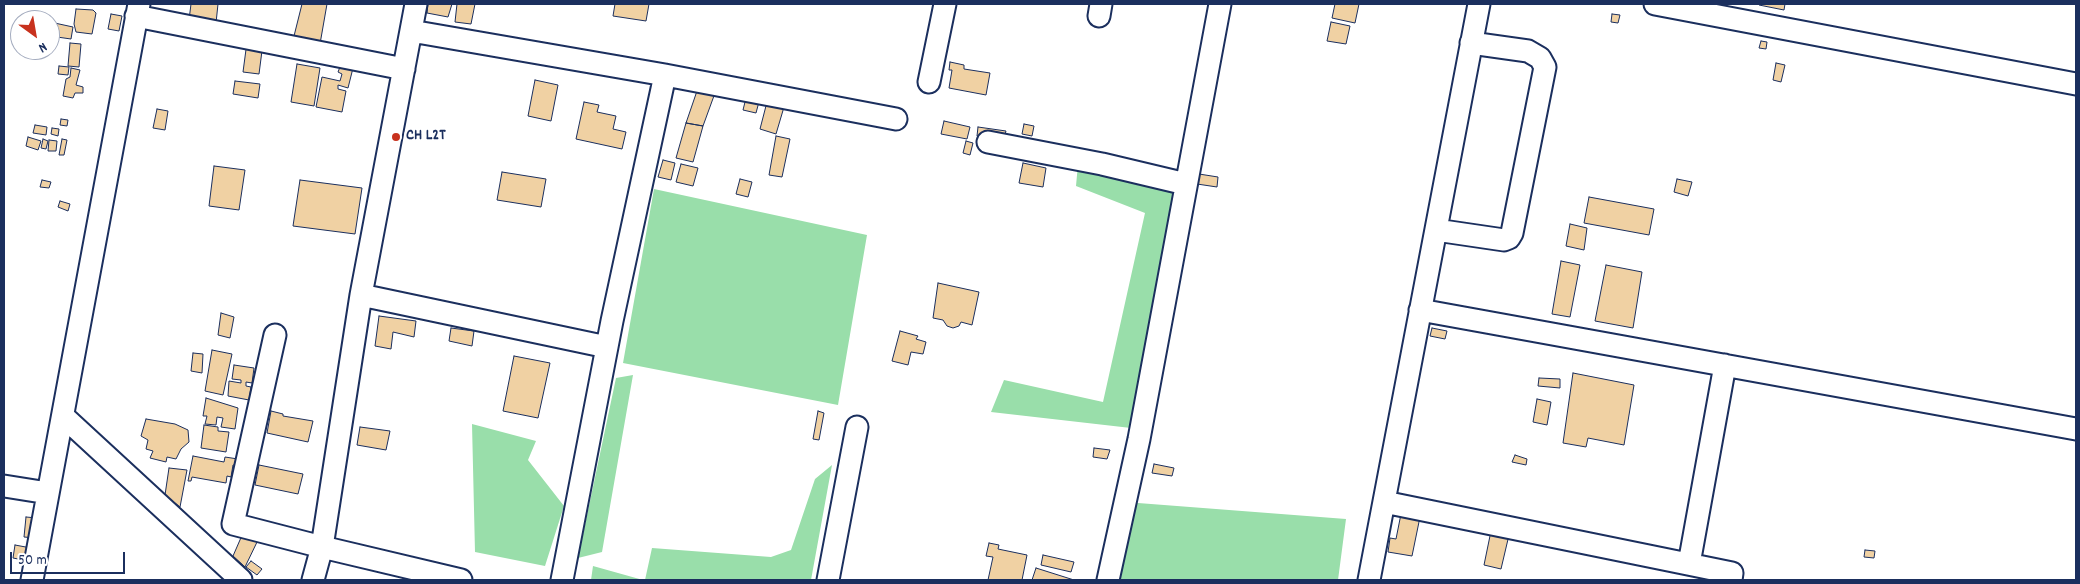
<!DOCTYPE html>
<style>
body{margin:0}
#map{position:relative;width:2080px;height:584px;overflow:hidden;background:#fff;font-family:Dekko,sans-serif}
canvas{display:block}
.frame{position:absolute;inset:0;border:5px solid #1b2f5e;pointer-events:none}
.north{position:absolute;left:10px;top:10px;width:50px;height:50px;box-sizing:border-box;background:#fff;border:1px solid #a4acbf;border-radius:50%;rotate:148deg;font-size:14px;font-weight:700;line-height:20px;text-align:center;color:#1b2f5e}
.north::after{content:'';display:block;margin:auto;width:18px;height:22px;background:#c8321e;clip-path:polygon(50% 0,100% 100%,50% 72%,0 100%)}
.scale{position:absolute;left:10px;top:552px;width:115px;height:22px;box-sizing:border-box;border:2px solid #1b2f5e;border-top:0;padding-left:6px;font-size:15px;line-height:18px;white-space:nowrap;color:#1b2f5e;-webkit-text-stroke:4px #fff;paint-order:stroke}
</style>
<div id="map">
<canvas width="2080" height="584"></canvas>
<div class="frame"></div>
<div class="north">N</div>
<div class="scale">50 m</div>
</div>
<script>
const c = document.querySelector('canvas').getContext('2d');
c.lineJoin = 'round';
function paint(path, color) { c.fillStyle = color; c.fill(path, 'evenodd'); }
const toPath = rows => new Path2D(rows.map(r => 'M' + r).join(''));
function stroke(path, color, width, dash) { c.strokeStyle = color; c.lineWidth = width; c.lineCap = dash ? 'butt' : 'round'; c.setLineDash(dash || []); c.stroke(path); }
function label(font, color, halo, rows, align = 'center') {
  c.font = font + ' Dekko,sans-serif'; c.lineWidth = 4.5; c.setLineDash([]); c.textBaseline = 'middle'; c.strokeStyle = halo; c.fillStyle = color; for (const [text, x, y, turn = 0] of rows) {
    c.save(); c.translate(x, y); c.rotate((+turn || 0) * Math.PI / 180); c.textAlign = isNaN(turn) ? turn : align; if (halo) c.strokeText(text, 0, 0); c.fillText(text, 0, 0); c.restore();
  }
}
const green = toPath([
 [1078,164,1174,192,1131,428,991,412,1004,380,1103,402,1145,213,1076,186],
 [654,189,867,235,838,405,623,363],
 [633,375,602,552,578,558,616,378],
 [472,424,536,441,528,460,564,506,545,566,475,552],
 [832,465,811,580,645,580,652,548,771,557,791,550,815,479],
 [1125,502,1346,519,1338,580,1109,580],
 [593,566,643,580,591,580]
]);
const building = toPath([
 [191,4,218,4,216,23,189,20,191,4],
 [302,4,327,4,320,44,293,40,302,4],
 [428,4,452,4,448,17,427,13,428,4],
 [457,4,475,4,471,24,455,22,457,4],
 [615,4,649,4,646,21,613,16,615,4],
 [1335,4,1359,4,1355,23,1332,18,1335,4],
 [1759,4,1785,4,1784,10,1759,5,1759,4],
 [76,9,93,10,96,13,92,34,76,32,74,24,76,9],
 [111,14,122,16,119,31,108,29,111,14],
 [1612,14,1620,15,1618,23,1611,22,1612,14],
 [50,22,73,27,71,39,50,36,50,22],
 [1331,22,1350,26,1346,44,1327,41,1331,22],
 [1761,41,1767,42,1766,49,1759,48,1761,41],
 [247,42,263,43,259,74,243,72,247,42],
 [70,43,81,44,79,67,68,66,70,43],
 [950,62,964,65,964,69,990,73,986,95,949,88,952,70,949,70,950,62],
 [1776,63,1785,65,1781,82,1773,80,1776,63],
 [297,64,320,68,314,106,291,102,297,64],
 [59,66,69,67,68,75,58,74,59,66],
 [340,67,353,68,348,88,338,85,338,89,346,91,342,112,316,107,322,77,340,81,342,74,338,72,340,67],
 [71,68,80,70,76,85,83,87,83,93,75,93,73,98,63,96,66,79,70,77,71,68],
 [535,80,558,85,551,121,528,116,535,80],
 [235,81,260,84,258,98,233,94,235,81],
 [698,88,715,93,703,126,686,123,698,88],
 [747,94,760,98,756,113,743,110,747,94],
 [584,102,599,105,597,112,616,116,613,129,626,132,622,149,576,139,584,102],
 [767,102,784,107,776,134,760,129,767,102],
 [157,109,168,111,165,130,153,128,157,109],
 [61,119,68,120,67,126,60,125,61,119],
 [944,121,970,127,967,139,941,134,944,121],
 [686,123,703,126,693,162,676,158,686,123],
 [1024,124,1034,126,1032,136,1022,134,1024,124],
 [35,125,47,127,46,135,33,133,35,125],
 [978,127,1006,131,1003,141,977,136,978,127],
 [52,128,59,129,58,136,51,134,52,128],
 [776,136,790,139,782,177,769,175,776,136],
 [28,137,41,141,38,150,26,146,28,137],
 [43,139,48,141,46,149,41,148,43,139],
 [62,139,67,140,64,155,59,155,62,139],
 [49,140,57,141,56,151,48,151,49,140],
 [966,141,973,143,970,155,963,153,966,141],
 [663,160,675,163,671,180,658,177,663,160],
 [1023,163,1046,168,1043,187,1019,183,1023,163],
 [681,164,698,168,693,186,676,182,681,164],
 [214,166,245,170,239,210,209,206,214,166],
 [502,172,546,179,541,207,497,200,502,172],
 [1199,174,1218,177,1217,187,1197,184,1199,174],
 [740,179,752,182,748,197,736,194,740,179],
 [1677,179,1692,182,1688,196,1674,192,1677,179],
 [42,180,51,182,49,188,40,187,42,180],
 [300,180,362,188,355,234,293,226,300,180],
 [1589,197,1654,209,1649,235,1584,223,1589,197],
 [60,201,70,204,68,211,58,207,60,201],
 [1570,224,1587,228,1584,250,1566,246,1570,224],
 [1561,261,1580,265,1570,317,1552,314,1561,261],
 [1606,265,1642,272,1633,328,1595,321,1606,265],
 [938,283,979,292,972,325,961,322,959,326,953,328,947,326,943,320,933,318,938,283],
 [221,313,234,317,230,338,218,335,221,313],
 [379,316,416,321,414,337,393,332,391,349,375,346,379,316],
 [451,328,474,331,472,346,449,341,451,328],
 [1432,328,1447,331,1445,339,1430,336,1432,328],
 [900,331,918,336,916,339,926,342,923,354,911,352,908,365,892,361,900,331],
 [212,350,232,354,223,395,205,391,212,350],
 [193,353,203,354,202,373,191,371,193,353],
 [514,356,550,363,538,418,503,411,514,356],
 [234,365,254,368,252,383,246,382,246,386,251,387,249,400,228,396,229,381,241,383,241,380,232,379,234,365],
 [1573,373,1634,385,1624,445,1588,438,1586,447,1563,443,1573,373],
 [1539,378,1560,379,1560,388,1538,386,1539,378],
 [206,398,238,408,235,429,221,427,223,418,217,417,216,425,205,424,207,416,203,416,206,398],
 [1537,399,1551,402,1547,425,1533,422,1537,399],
 [271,411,283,414,283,416,313,421,308,442,267,433,271,411],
 [818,411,824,413,819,440,813,439,818,411],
 [146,419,175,424,188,430,189,442,181,449,176,459,167,457,166,462,150,458,153,451,146,449,148,440,141,436,146,419],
 [204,425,218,427,218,431,229,432,226,452,201,448,204,425],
 [360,427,390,431,386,450,357,445,360,427],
 [1094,448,1110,450,1107,459,1093,457,1094,448],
 [1515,455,1527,459,1526,465,1512,462,1515,455],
 [193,456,224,462,225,457,238,459,237,465,233,465,231,477,227,476,226,483,192,477,191,481,188,481,193,456],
 [1154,464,1174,468,1172,476,1152,473,1154,464],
 [259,465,303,474,298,494,255,485,259,465],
 [169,468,187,470,180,507,165,495,169,468],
 [1401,514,1420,517,1412,556,1388,552,1390,538,1396,539,1401,514],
 [26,517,37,518,35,538,24,537,26,517],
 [1491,531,1509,535,1501,569,1484,565,1491,531],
 [243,533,258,540,245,567,233,556,243,533],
 [989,543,999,545,998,549,1027,555,1022,580,988,580,993,557,986,556,989,543],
 [15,545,31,548,28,561,13,558,15,545],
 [1865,550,1875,551,1874,558,1864,557,1865,550],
 [1043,555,1074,562,1071,572,1041,565,1043,555],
 [251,561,262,569,257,575,246,567,251,561],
 [1036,568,1074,580,1032,580,1036,568]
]);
const minor = toPath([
 [1655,4,2076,84],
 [136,16,404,69],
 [1099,16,1101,4],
 [411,31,665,75,896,119],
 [929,82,945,4],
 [988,142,1102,164,1186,184],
 [1436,230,1504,240,1509,238,1512,233,1545,67,1540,58,1528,51,1471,43],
 [361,295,607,347],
 [1420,310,2076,429],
 [275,335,233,524,322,547,461,580],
 [63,416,241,580],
 [4,486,48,493],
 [1384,502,1732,573,1731,580],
 [1689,564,1725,365],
 [32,580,139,4],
 [313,580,322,547,361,295,416,4],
 [562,580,612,321,665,75],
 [828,580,857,427],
 [1108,580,1139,439,1220,4],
 [1369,580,1479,4]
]);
const markers = [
 [396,137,5,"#c8321e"]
];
const poiNames = [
 ["CH L2T",406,137]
];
paint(green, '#99deaa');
paint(building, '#f0d1a3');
stroke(building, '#1b2f5e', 1);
stroke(minor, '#1b2f5e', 25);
stroke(minor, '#fff', 21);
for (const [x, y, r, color] of markers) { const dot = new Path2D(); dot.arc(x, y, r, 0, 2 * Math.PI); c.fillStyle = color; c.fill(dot); stroke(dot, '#fff', 2); }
label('bold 16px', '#1b2f5e', '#fff', poiNames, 'left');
</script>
